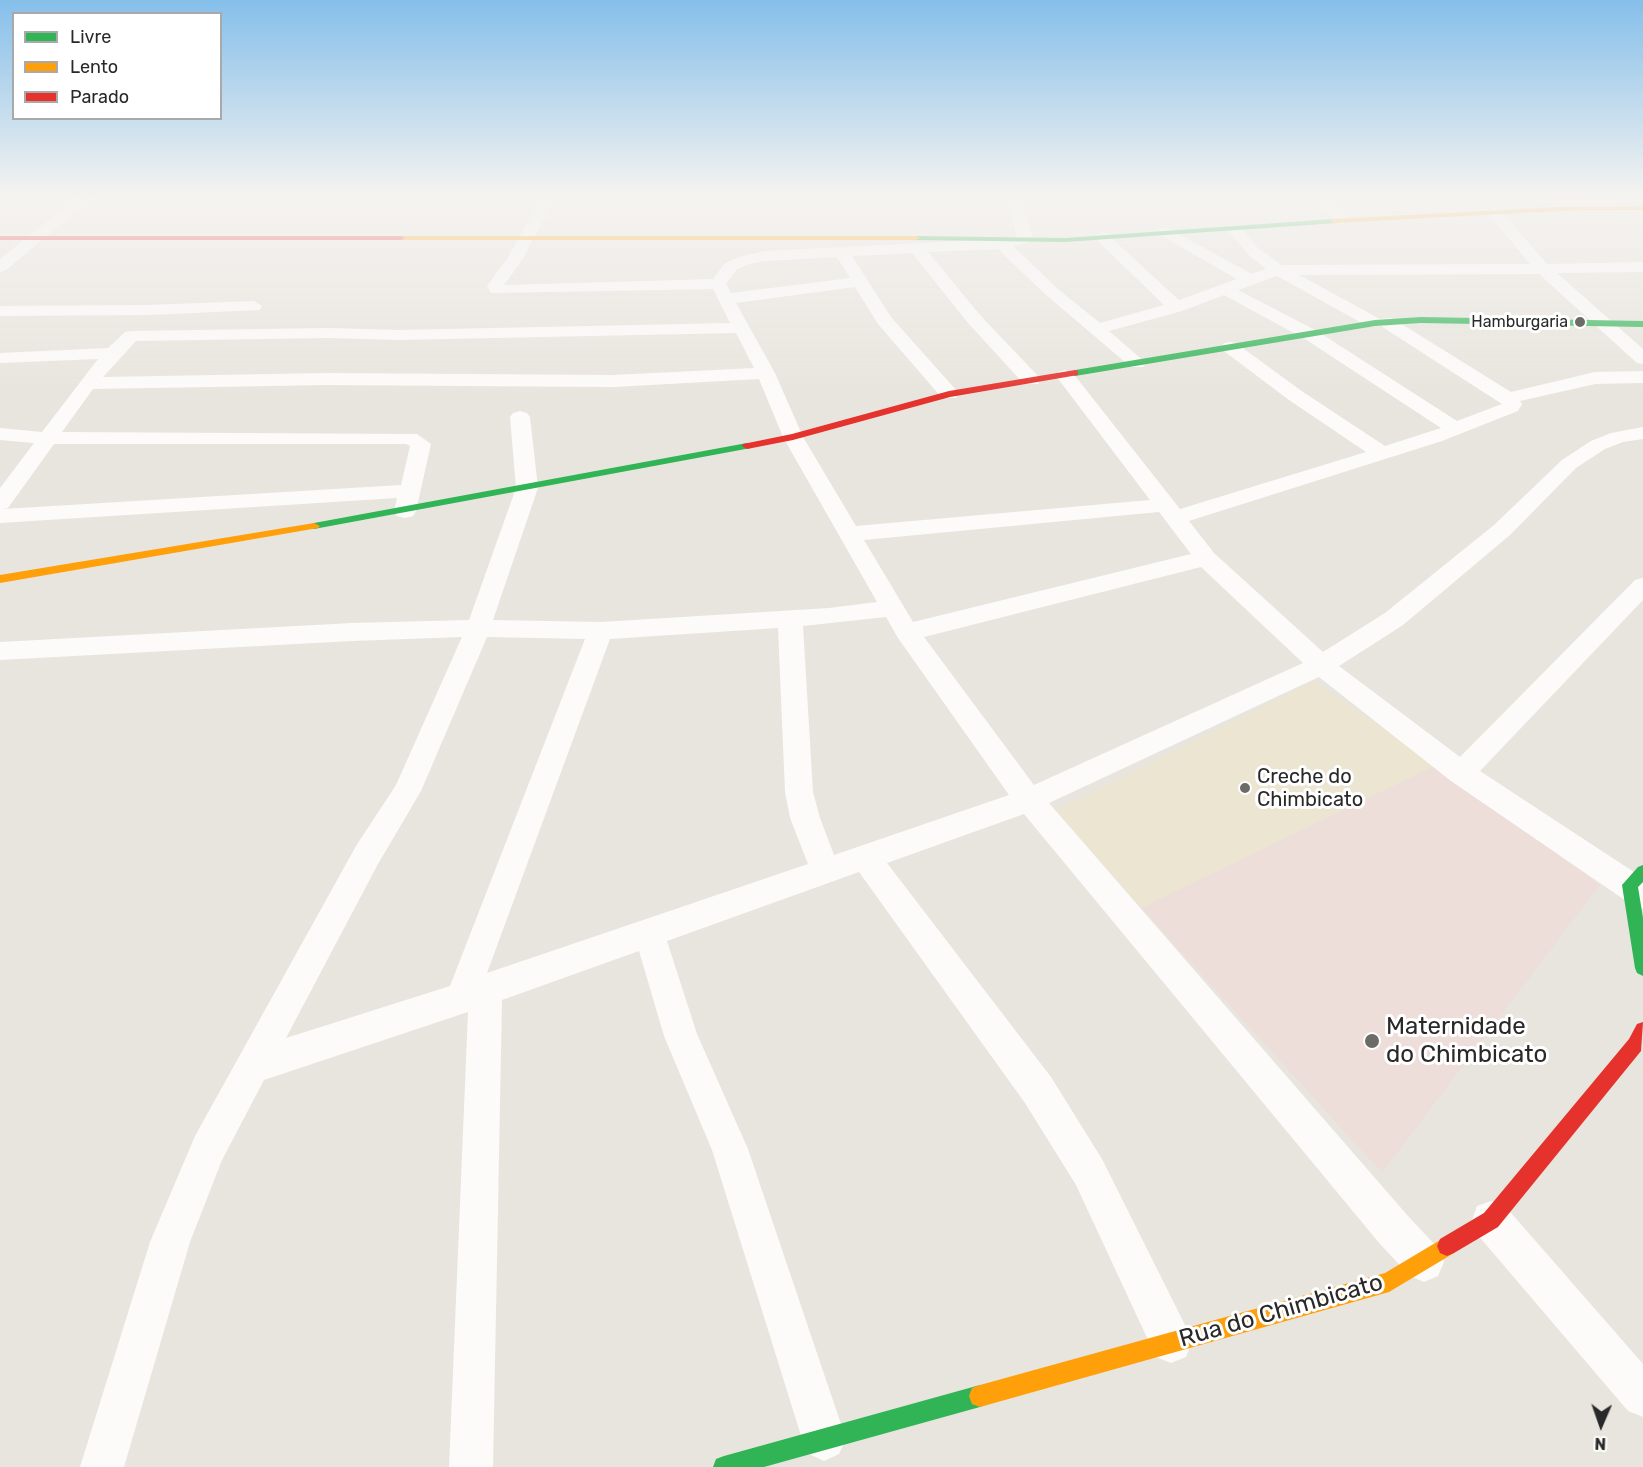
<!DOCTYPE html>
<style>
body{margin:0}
#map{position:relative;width:1643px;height:1467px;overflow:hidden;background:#e8e5de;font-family:Rubik,sans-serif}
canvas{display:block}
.legend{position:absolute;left:12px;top:12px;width:210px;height:108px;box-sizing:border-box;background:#fff;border:2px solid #a9a9a9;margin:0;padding:8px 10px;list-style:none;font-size:18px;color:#292929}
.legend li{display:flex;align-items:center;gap:12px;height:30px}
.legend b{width:30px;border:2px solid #a9a9a9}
.north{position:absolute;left:1571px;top:1395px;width:60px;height:60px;-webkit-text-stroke:4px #fff;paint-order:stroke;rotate:182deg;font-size:16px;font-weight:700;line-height:24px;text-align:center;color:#292929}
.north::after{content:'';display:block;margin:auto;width:21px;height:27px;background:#292929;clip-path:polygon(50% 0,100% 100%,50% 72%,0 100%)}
</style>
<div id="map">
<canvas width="1643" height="1467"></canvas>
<ul class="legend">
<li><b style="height:8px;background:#30b455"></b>Livre</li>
<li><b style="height:8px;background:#ff9f0a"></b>Lento</li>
<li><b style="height:8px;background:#e5322d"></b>Parado</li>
</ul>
<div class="north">N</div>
</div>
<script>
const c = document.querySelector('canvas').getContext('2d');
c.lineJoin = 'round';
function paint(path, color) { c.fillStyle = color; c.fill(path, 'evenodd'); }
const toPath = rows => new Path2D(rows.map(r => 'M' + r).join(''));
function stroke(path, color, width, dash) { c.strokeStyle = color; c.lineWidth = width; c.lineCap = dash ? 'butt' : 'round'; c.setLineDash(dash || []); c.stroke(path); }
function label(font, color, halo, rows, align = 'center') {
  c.font = font + ' Rubik,sans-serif'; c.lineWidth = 6; c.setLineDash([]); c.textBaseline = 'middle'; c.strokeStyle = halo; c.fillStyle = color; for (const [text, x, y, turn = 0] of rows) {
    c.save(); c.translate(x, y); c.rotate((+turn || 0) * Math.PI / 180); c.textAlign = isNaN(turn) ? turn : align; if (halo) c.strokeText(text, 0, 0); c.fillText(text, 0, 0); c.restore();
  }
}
const education = toPath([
 [1314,681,1436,765,1141,908,1056,811]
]);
const medical = toPath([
 [1436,765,1600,885,1382,1173,1141,908]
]);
const street = toPath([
 [81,194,96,194,6,270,0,272,0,259,81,194],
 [543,194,557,194,522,260,504,285,713,279,725,263,739,257,765,251,1002,239,1017,236,1006,194,1020,194,1033,239,1030,242,1013,246,1058,289,1100,323,1164,305,1097,240,1094,237,1097,234,1102,232,1107,234,1179,300,1237,279,1160,235,1157,232,1160,229,1165,227,1252,274,1266,269,1249,255,1226,228,1228,225,1238,225,1259,249,1282,265,1530,264,1487,212,1494,208,1499,209,1547,264,1643,262,1643,272,1557,273,1643,349,1643,364,1637,363,1539,274,1299,275,1380,319,1392,318,1511,392,1595,372,1643,371,1643,383,1595,384,1520,401,1522,404,1518,411,1442,441,1189,521,1214,553,1323,652,1385,613,1494,525,1562,460,1591,441,1611,433,1643,427,1643,439,1623,442,1605,449,1576,468,1510,535,1403,625,1339,666,1460,757,1635,580,1643,578,1643,600,1480,771,1643,878,1643,909,1632,905,1451,781,1319,677,1049,803,1408,1216,1438,1248,1444,1262,1438,1276,1424,1282,1410,1276,1380,1244,1024,814,887,863,1051,1077,1102,1159,1186,1327,1192,1342,1186,1357,1171,1363,1156,1357,1076,1185,1025,1103,859,872,667,941,697,1034,748,1149,846,1439,839,1454,824,1461,809,1454,802,1439,712,1150,664,1036,639,951,502,1000,493,1467,449,1467,468,1012,264,1080,222,1160,190,1242,124,1467,80,1467,150,1242,195,1136,356,846,396,785,462,637,352,641,0,660,0,642,352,623,469,620,516,488,510,417,513,413,520,411,527,413,530,417,538,488,493,620,601,622,829,608,877,602,783,437,759,379,613,387,327,385,93,389,62,432,417,434,431,444,416,511,413,516,405,518,397,516,394,511,397,498,0,523,0,488,34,443,0,440,0,428,42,432,98,359,0,363,0,353,108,348,125,332,131,331,328,328,399,330,730,323,713,289,491,293,487,286,507,259,543,194],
 [998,249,1046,295,1131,367,1143,367,1146,363,1109,331,1182,311,1224,295,1305,339,1441,428,1385,446,1303,392,1236,343,1230,342,1224,343,1221,347,1224,351,1289,400,1366,452,1180,509,1072,372,1065,370,1058,372,1056,376,1150,500,856,526,803,437,775,373,736,303,855,287,878,324,942,398,956,398,958,394,956,390,891,317,852,256,912,253,968,323,1024,384,1038,384,1040,380,1038,376,980,315,928,252,998,249],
 [837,257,850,278,731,293,726,284,737,269,749,264,765,261,837,257],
 [1277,276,1369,327,1381,326,1502,404,1457,421,1317,331,1238,290,1277,276],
 [736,333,754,368,613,375,327,373,103,377,136,341,328,338,399,340,736,333],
 [54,444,406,444,410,446,401,485,3,509,8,508,54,444],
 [1159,512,1191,554,913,622,864,540,1159,512],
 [1201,567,1303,663,1034,785,924,637,1201,567],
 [886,617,898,638,1009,795,834,855,820,818,813,792,803,626,886,617],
 [778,628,785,792,790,818,808,864,487,973,610,639,778,628],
 [487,637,585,639,450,986,286,1038,378,864,421,791,487,637],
 [1309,194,1324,194,1350,220,1343,224,1338,223,1309,194],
 [254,301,262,306,260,310,148,315,0,316,0,306,148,305,254,301],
 [1491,1201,1505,1206,1643,1364,1643,1417,1628,1411,1477,1234,1472,1220,1477,1206,1491,1201]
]);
const fast = toPath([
 [1334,219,1338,221,1337,223,1065,242,916,240,912,238,916,236,1065,238,1334,219],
 [1421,317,1643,321,1643,327,1421,323,1375,326,1075,376,1070,373,1075,370,1375,320,1421,317],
 [747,443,751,444,751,448,314,529,308,526,314,523,747,443],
 [1643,865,1643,882,1638,887,1643,918,1643,976,1637,973,1635,968,1622,885,1638,867,1643,865],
 [980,1385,988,1388,991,1396,988,1404,980,1407,764,1467,713,1467,716,1459,724,1456,980,1385]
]);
const slow = toPath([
 [1643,206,1643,210,1559,211,1334,223,1330,221,1334,219,1559,207,1643,206],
 [401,236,916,236,920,238,916,240,398,240,397,238,401,236],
 [314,523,320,526,318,528,0,583,0,575,314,523],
 [1447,1236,1454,1239,1457,1246,1454,1253,1389,1292,980,1407,972,1404,969,1396,972,1388,980,1385,1385,1273,1447,1236]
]);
const jam = toPath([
 [0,236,401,236,405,238,401,240,0,240,0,236],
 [1075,370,1078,371,1078,375,950,397,793,440,747,449,742,446,743,444,792,434,949,391,1075,370],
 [1643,1022,1641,1051,1498,1227,1454,1253,1447,1256,1440,1253,1437,1246,1440,1239,1484,1213,1629,1039,1637,1024,1643,1022]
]);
const markers = [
 [1580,322,6,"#6c6b68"],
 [1245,788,6,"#6c6b68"],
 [1372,1041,8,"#6c6b68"]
];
const farPoinames = [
 ["Hamburgaria",1568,322]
];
const poiNames = [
 ["Creche do",1257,777],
 ["Chimbicato",1257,800]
];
const nearPoinames = [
 ["Maternidade",1386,1027],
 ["do Chimbicato",1386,1055]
];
const nearStreetnames = [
 ["Rua do Chimbicato",1281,1311,-16]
];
paint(education, '#ebe5d2');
paint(medical, '#eededa');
paint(street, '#fcfbfa');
paint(fast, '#30b455');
paint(slow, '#ff9f0a');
paint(jam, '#e5322d');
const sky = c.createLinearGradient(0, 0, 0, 399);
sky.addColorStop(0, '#85bfea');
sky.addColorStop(0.49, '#f5f3f0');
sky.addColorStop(1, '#f5f3f000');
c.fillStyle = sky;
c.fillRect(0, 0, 1643, 399);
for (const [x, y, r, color] of markers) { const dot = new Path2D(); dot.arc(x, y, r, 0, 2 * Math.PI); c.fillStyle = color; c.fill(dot); stroke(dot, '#fff', 2); }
label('16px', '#292929', '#fff', farPoinames, 'right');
label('20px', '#292929', '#fff', poiNames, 'left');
label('24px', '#292929', '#fff', nearPoinames, 'left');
label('24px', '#292929', '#fff', nearStreetnames);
</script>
